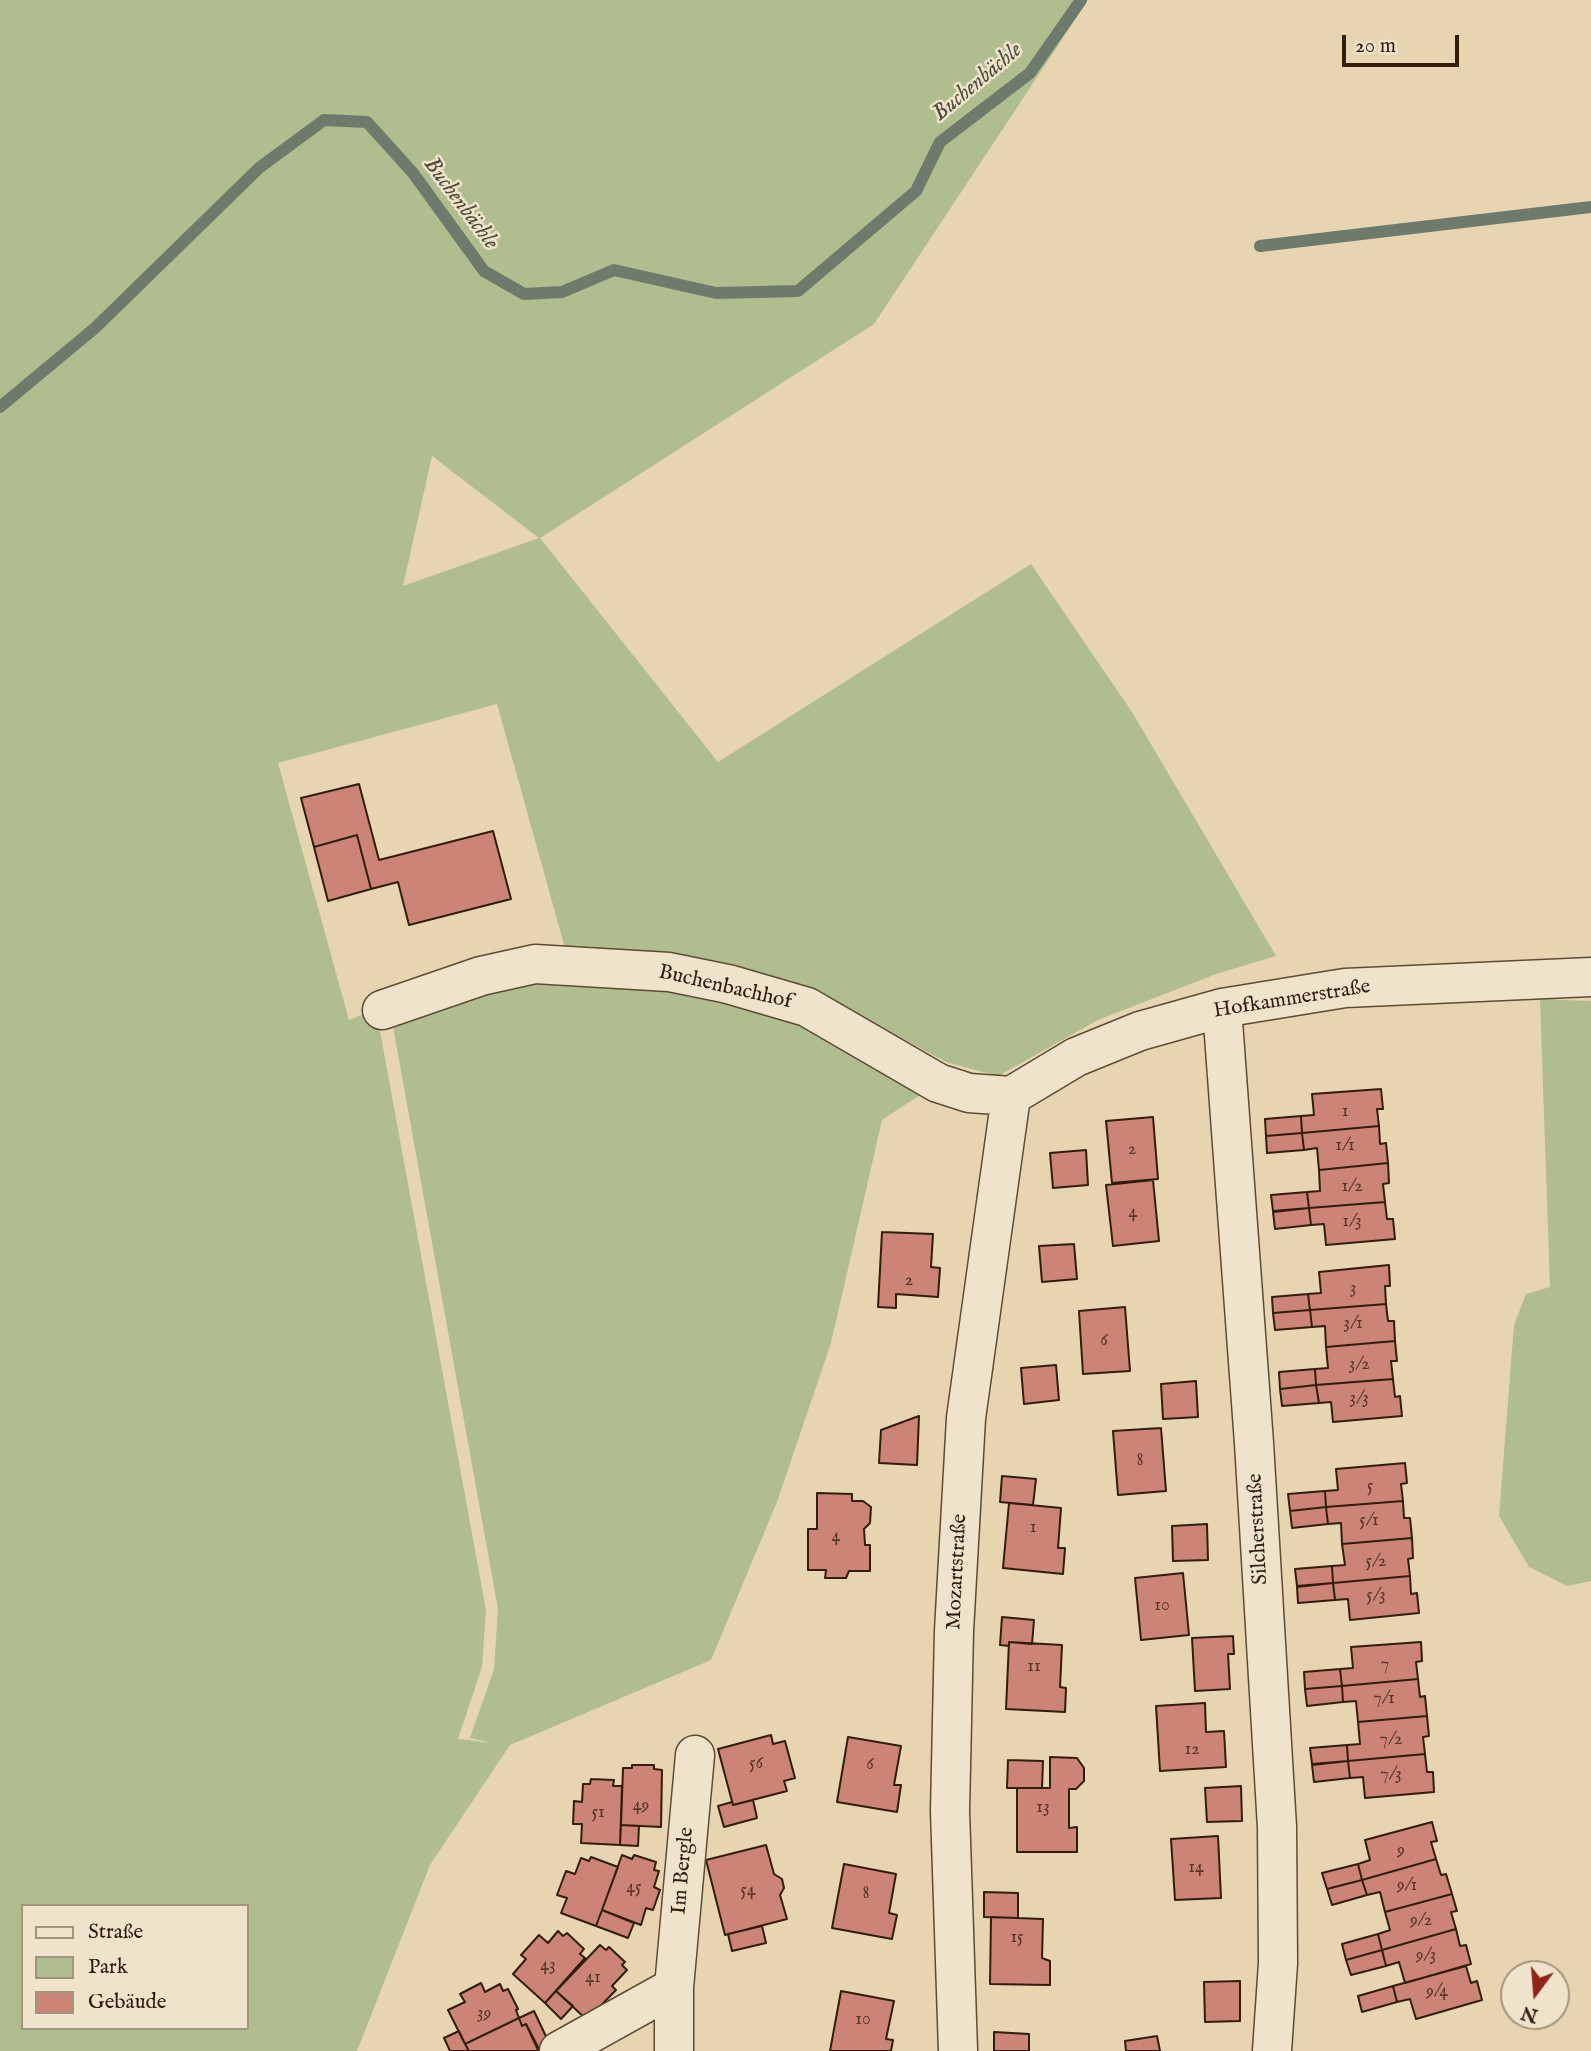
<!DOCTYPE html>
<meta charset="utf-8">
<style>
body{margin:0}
#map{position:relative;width:1591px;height:2051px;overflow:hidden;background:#e7d4b1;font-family:"IM FELL English",serif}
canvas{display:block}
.legend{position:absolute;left:21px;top:1904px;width:228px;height:126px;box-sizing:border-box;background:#efe3cc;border:2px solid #a3947e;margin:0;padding:9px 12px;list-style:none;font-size:21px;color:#311d0a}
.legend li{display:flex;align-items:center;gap:14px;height:35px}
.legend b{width:35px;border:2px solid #a3947e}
.north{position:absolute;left:1500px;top:1960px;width:70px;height:70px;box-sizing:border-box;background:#efe3cc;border:2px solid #a3947e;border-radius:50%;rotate:196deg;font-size:19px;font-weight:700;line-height:28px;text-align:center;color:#311d0a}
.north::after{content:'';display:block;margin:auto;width:24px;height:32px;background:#8f2418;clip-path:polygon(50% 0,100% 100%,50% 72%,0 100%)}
.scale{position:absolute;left:1342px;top:35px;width:117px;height:32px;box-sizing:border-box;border:4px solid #311d0a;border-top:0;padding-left:9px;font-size:21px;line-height:24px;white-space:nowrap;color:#311d0a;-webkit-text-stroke:5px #efe3cc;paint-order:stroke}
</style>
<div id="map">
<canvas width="1591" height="2051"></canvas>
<ul class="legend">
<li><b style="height:9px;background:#efe3cc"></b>Straße</li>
<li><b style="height:19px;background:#b0be8f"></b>Park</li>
<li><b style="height:19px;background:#cc8477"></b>Gebäude</li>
</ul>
<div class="north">N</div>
<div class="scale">20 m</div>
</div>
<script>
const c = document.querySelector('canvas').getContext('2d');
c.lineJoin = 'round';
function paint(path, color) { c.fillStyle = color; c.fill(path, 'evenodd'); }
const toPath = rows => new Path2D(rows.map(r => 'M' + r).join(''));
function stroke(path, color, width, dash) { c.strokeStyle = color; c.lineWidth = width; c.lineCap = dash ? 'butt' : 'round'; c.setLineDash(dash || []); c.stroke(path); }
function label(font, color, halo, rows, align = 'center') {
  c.font = font + ' "IM FELL English",serif'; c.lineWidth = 5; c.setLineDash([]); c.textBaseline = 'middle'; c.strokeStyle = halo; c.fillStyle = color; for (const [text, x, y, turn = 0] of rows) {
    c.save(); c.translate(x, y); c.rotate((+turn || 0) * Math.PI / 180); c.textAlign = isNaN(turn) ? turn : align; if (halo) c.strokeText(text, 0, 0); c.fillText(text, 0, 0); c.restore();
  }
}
const green = toPath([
 [0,0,1088,0,874,324,540,538,718,762,1031,564,1132,712,1276,956,1216,974,1098,1020,998,1076,946,1062,826,998,565,948,497,704,278,763,349,1020,376,1009,486,1610,482,1667,458,1739,493,1743,470,1738,494,1669,498,1609,390,1010,485,977,716,982,938,1083,882,1120,831,1343,777,1502,711,1660,510,1745,430,1865,357,2051,0,2051],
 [432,456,539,538,403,586],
 [23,1906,247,1906,247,2028,23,2028],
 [1540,999,1591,1001,1591,1581,1567,1586,1529,1567,1499,1516,1514,1325,1526,1294,1550,1287]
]);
const stream = toPath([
 [1260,246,1591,207],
 [0,407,95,328,259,168,324,120,367,122,413,173,484,271,524,294,562,292,614,270,716,293,798,291,916,191,940,142,1030,73,1081,0]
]);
const building = toPath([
 [359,784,379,860,493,831,511,899,409,925,398,882,371,889,357,835,314,847,301,798,359,784],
 [357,835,371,889,328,901,314,847,357,835],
 [1381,1089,1383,1109,1377,1109,1379,1126,1302,1133,1301,1116,1314,1115,1312,1094,1381,1089],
 [1301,1116,1302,1133,1266,1136,1265,1119,1301,1116],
 [1153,1117,1158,1179,1112,1183,1106,1121,1153,1117],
 [1379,1126,1380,1144,1386,1143,1388,1163,1319,1170,1317,1148,1304,1150,1302,1133,1379,1126],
 [1302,1133,1304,1150,1267,1153,1266,1136,1302,1133],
 [1086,1150,1088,1185,1053,1188,1050,1153,1086,1150],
 [1388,1163,1389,1183,1383,1184,1385,1202,1309,1208,1307,1192,1320,1191,1319,1170,1388,1163],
 [1153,1180,1159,1241,1113,1246,1106,1185,1153,1180],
 [1307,1192,1309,1208,1273,1211,1271,1195,1307,1192],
 [1385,1202,1387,1219,1393,1219,1395,1239,1326,1245,1324,1224,1311,1225,1309,1208,1385,1202],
 [1309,1208,1311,1225,1275,1229,1273,1212,1309,1208],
 [882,1232,933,1234,931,1267,940,1268,938,1297,896,1294,896,1308,878,1307,882,1232],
 [1074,1244,1077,1279,1042,1282,1039,1246,1074,1244],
 [1389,1265,1390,1286,1385,1286,1386,1304,1310,1310,1308,1294,1321,1293,1319,1272,1389,1265],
 [1308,1294,1310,1310,1273,1313,1272,1297,1308,1294],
 [1386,1304,1388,1321,1394,1321,1395,1341,1326,1347,1325,1326,1312,1327,1310,1310,1386,1304],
 [1125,1307,1130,1371,1083,1374,1079,1311,1125,1307],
 [1310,1310,1312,1327,1275,1330,1273,1313,1310,1310],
 [1395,1341,1397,1361,1391,1361,1393,1379,1316,1385,1315,1369,1328,1368,1326,1347,1395,1341],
 [1056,1365,1059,1400,1024,1404,1021,1368,1056,1365],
 [1315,1369,1316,1385,1280,1389,1279,1372,1315,1369],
 [1393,1379,1395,1397,1400,1396,1402,1416,1333,1422,1331,1402,1319,1403,1316,1385,1393,1379],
 [1196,1381,1198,1417,1163,1419,1161,1384,1196,1381],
 [1316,1385,1319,1403,1282,1406,1280,1389,1316,1385],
 [919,1416,917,1465,879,1463,881,1430,919,1416],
 [1161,1428,1166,1491,1118,1495,1113,1431,1161,1428],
 [1405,1463,1407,1483,1401,1484,1403,1501,1326,1507,1325,1491,1338,1490,1336,1469,1405,1463],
 [1002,1476,1036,1479,1033,1505,1000,1502,1002,1476],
 [1325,1491,1326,1507,1290,1511,1288,1494,1325,1491],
 [817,1493,852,1494,852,1501,863,1501,871,1507,870,1523,864,1529,865,1545,870,1545,870,1571,849,1571,846,1578,825,1578,826,1570,808,1570,808,1529,817,1529,817,1493],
 [1403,1501,1404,1518,1410,1518,1412,1538,1342,1544,1341,1523,1328,1524,1326,1507,1403,1501],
 [1009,1503,1061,1508,1058,1548,1065,1548,1063,1574,1003,1568,1009,1503],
 [1326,1507,1328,1524,1292,1528,1290,1511,1326,1507],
 [1207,1524,1208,1560,1173,1561,1172,1526,1207,1524],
 [1412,1538,1413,1558,1408,1559,1410,1576,1333,1583,1332,1566,1345,1565,1342,1544,1412,1538],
 [1332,1566,1333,1583,1297,1586,1295,1569,1332,1566],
 [1183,1573,1189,1635,1141,1640,1135,1578,1183,1573],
 [1410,1576,1411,1594,1417,1593,1419,1613,1350,1620,1348,1599,1335,1600,1333,1583,1410,1576],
 [1333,1583,1335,1600,1298,1603,1297,1587,1333,1583],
 [1002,1617,1034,1620,1032,1644,1009,1642,1009,1646,1000,1645,1002,1617],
 [1233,1636,1234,1654,1228,1654,1230,1689,1195,1691,1192,1638,1233,1636],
 [1009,1642,1062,1645,1060,1687,1066,1688,1065,1712,1006,1709,1009,1642],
 [1421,1642,1422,1661,1416,1662,1418,1679,1342,1686,1340,1669,1353,1668,1351,1647,1421,1642],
 [1340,1669,1342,1686,1305,1689,1304,1672,1340,1669],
 [1418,1679,1420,1697,1425,1696,1427,1716,1358,1722,1356,1701,1343,1702,1342,1686,1418,1679],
 [1342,1686,1343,1702,1307,1706,1305,1689,1342,1686],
 [1205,1703,1206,1732,1224,1731,1226,1767,1160,1771,1156,1706,1205,1703],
 [1427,1716,1429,1736,1423,1737,1425,1754,1348,1761,1347,1745,1360,1744,1358,1722,1427,1716],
 [771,1735,773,1744,785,1741,795,1778,784,1781,787,1791,733,1805,718,1749,771,1735],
 [848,1737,901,1746,894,1785,901,1785,897,1812,837,1802,848,1737],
 [1347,1745,1348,1761,1312,1764,1310,1748,1347,1745],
 [1425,1754,1427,1772,1433,1772,1434,1792,1365,1798,1363,1777,1350,1778,1348,1761,1425,1754],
 [1050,1757,1077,1758,1084,1768,1084,1781,1076,1789,1069,1789,1069,1828,1077,1827,1077,1852,1017,1852,1017,1788,1050,1788,1050,1757],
 [1008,1760,1043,1761,1042,1788,1007,1788,1008,1760],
 [1348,1761,1350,1778,1314,1782,1312,1765,1348,1761],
 [632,1765,654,1765,654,1769,662,1770,661,1827,621,1825,623,1768,632,1768,632,1765],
 [591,1779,614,1780,613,1786,622,1786,620,1845,581,1843,582,1824,573,1824,574,1801,582,1802,583,1784,590,1784,591,1779],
 [1241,1786,1242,1821,1207,1822,1205,1788,1241,1786],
 [753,1800,757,1818,724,1827,718,1806,732,1802,733,1805,753,1800],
 [1432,1822,1437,1841,1431,1842,1436,1859,1362,1880,1358,1864,1370,1860,1365,1840,1432,1822],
 [621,1825,639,1826,638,1846,620,1845,621,1825],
 [1218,1836,1221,1898,1175,1900,1171,1839,1218,1836],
 [766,1845,774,1874,782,1879,784,1888,780,1895,787,1919,725,1935,706,1860,766,1845],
 [622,1855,632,1859,634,1855,656,1862,654,1870,659,1871,654,1887,660,1890,653,1910,646,1908,641,1925,602,1910,622,1855],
 [591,1857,618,1867,596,1926,561,1913,567,1898,557,1895,566,1871,575,1874,581,1858,589,1861,591,1857],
 [1436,1859,1441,1875,1446,1874,1452,1894,1385,1912,1380,1892,1367,1895,1362,1880,1436,1859],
 [844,1864,896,1874,889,1913,897,1915,892,1939,832,1928,844,1864],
 [1358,1864,1362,1880,1327,1889,1322,1873,1358,1864],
 [1362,1880,1367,1895,1332,1905,1327,1889,1362,1880],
 [984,1892,1018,1893,1018,1918,984,1917,984,1892],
 [1452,1894,1457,1911,1451,1912,1456,1929,1382,1950,1378,1934,1390,1930,1385,1912,1452,1894],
 [602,1910,634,1923,628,1938,596,1926,602,1910],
 [991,1917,1043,1919,1042,1958,1050,1961,1050,1985,990,1984,991,1917],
 [762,1926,766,1943,732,1951,728,1934,762,1926],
 [1456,1929,1460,1946,1466,1945,1471,1964,1405,1983,1399,1962,1386,1966,1382,1950,1456,1929],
 [558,1931,563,1936,567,1933,584,1949,580,1954,585,1958,545,2003,513,1974,526,1959,521,1955,539,1935,548,1943,558,1931],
 [1378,1934,1382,1950,1346,1960,1342,1944,1378,1934],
 [600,1945,606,1950,609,1947,625,1962,622,1965,627,1970,612,1986,616,1990,587,2020,556,1991,600,1945],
 [1382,1950,1386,1966,1351,1975,1346,1960,1382,1950],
 [1466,1966,1471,1983,1477,1981,1482,2000,1416,2019,1410,1999,1397,2002,1393,1986,1466,1966],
 [1240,1981,1240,2021,1205,2022,1204,1982,1240,1981],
 [481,1983,485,1992,500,1984,503,1991,508,1989,518,2009,516,2010,519,2018,465,2044,448,2010,465,2002,460,1994,481,1983],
 [1393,1986,1397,2002,1362,2012,1358,1996,1393,1986],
 [556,1991,573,2006,561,2019,545,2003,556,1991],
 [841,1991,894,2001,886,2039,893,2040,891,2051,830,2051,841,1991],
 [534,2011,550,2045,538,2050,526,2024,522,2026,519,2018,534,2011],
 [519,2018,522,2026,526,2024,540,2051,469,2051,465,2044,519,2018],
 [459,2031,465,2044,469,2051,450,2051,444,2038,459,2031],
 [994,2032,1029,2034,1029,2051,994,2051,994,2032],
 [1157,2036,1160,2051,1126,2051,1125,2041,1157,2036]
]);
const minor = toPath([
 [1222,1008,1254,1443,1277,1827,1278,1963,1272,2051],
 [382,1010,481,976,535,964,669,972,728,984,807,1007,938,1083,969,1093,1011,1096],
 [1011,1096,1076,1057,1140,1031,1222,1008,1345,988,1591,977],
 [559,2051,674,1987],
 [674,2051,674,1987,695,1755],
 [958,2051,950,1811,954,1631,966,1418,1011,1096]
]);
const numberNames = [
 ["1",1345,1112],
 ["1/1",1345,1146],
 ["2",1132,1150],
 ["1/2",1352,1187],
 ["4",1133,1213],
 ["1/3",1352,1222],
 ["2",909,1281],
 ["3",1353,1289],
 ["3/1",1353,1324],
 ["6",1104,1341],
 ["3/2",1359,1365],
 ["3/3",1359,1399],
 ["8",1140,1461],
 ["5",1370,1487],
 ["5/1",1369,1521],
 ["1",1033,1528],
 ["4",836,1537],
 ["5/2",1376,1562],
 ["5/3",1376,1596],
 ["10",1162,1606],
 ["7",1385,1665],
 ["11",1034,1667],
 ["7/1",1384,1699],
 ["7/2",1391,1740],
 ["12",1192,1750],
 ["56",756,1764],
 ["6",870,1765],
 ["7/3",1391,1775],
 ["49",641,1806],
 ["13",1043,1808],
 ["51",598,1813],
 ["9",1401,1851],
 ["14",1196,1868],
 ["9/1",1407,1886],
 ["45",634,1888],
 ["54",748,1891],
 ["8",866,1894],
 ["9/2",1421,1921],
 ["15",1017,1938],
 ["9/3",1426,1956],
 ["43",548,1966],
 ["41",593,1978],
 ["9/4",1437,1992],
 ["39",484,2014],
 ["10",863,2020]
];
const streetNames = [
 ["Buchenbachhof",725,988,13],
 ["Hofkammerstraße",1292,1000,-9],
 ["Silcherstraße",1259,1529,-93],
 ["Mozartstraße",958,1572,-87],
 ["Im Bergle",684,1871,-85]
];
const waterNames = [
 ["Buchenbächle",978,83,-40],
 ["Buchenbächle",460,204,53]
];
paint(green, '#b0be8f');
stroke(stream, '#6e7a6b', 12);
paint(building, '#cc8477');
stroke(building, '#311d0a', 2);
stroke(minor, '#5e4b34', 41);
stroke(minor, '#efe3cc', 38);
label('18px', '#583725', null, numberNames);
label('21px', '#311d0a', '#efe3cc', streetNames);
label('italic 23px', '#504c3a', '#efe3cc', waterNames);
</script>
